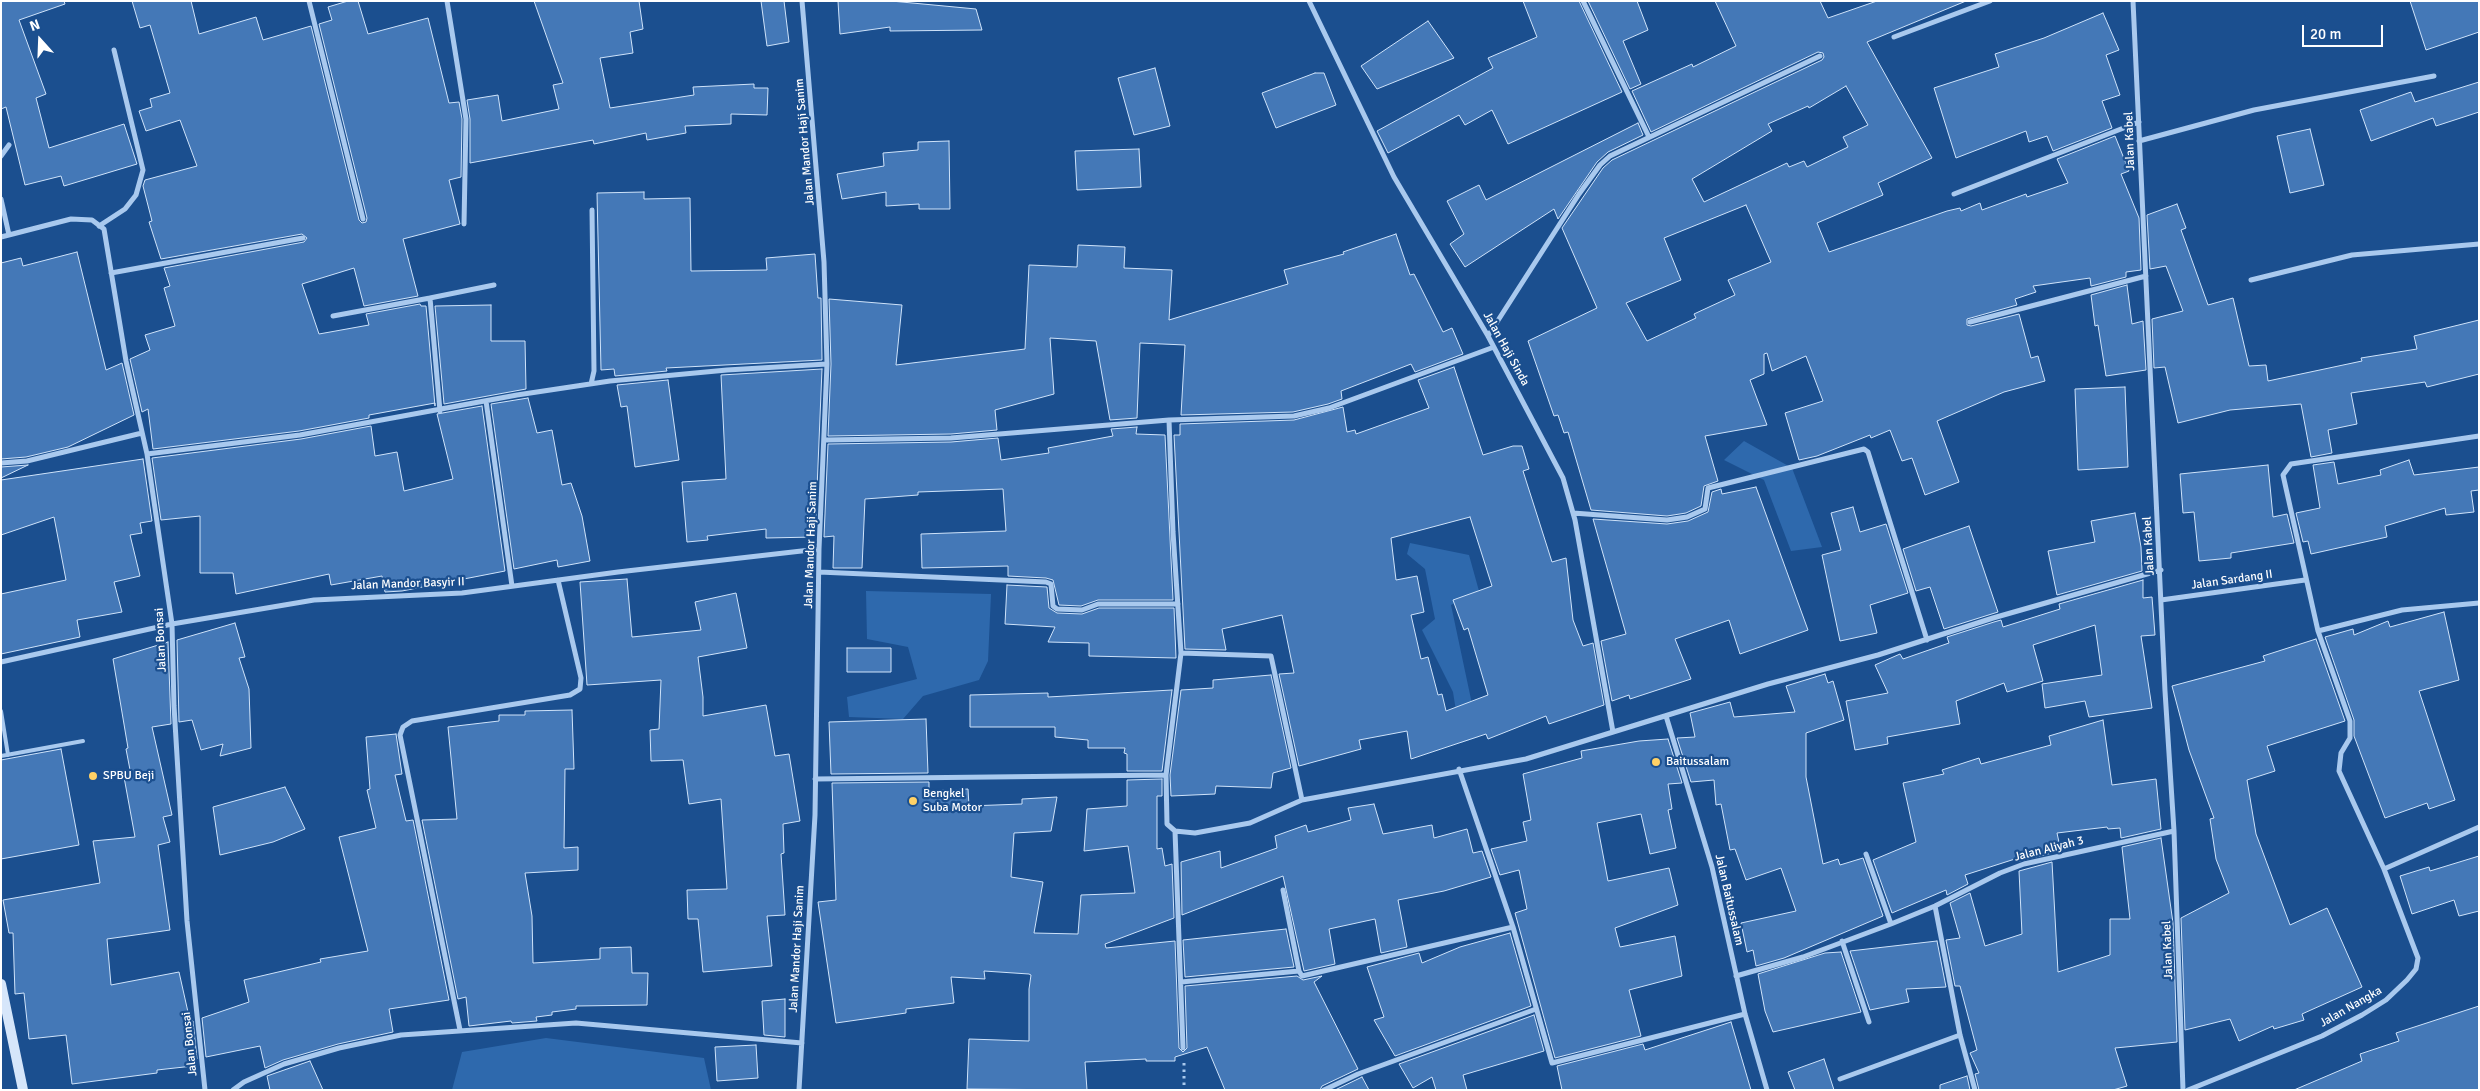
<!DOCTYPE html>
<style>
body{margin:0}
#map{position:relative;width:2480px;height:1091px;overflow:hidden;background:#1b4f8f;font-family:Signika,sans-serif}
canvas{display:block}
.frame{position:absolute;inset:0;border:2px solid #fff;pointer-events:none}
.north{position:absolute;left:15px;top:15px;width:50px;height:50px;-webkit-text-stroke:4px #1b4f8f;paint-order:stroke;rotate:340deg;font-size:14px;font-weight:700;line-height:20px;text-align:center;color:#fff}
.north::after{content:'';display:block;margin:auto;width:18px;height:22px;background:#fff;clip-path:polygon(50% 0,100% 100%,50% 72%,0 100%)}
.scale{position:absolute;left:2302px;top:25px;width:81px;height:22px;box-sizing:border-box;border:2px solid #fff;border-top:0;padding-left:6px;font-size:15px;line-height:18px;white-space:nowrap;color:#fff;-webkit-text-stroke:4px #1b4f8f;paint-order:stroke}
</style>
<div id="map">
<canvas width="2480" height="1091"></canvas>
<div class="frame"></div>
<div class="north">N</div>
<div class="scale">20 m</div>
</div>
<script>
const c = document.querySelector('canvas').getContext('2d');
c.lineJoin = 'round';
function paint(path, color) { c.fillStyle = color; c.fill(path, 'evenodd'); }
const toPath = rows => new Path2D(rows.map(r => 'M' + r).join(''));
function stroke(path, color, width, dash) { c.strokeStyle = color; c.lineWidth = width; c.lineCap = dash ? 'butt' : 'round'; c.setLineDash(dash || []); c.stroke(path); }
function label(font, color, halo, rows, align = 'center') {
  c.font = font + ' Signika,sans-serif'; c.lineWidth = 4.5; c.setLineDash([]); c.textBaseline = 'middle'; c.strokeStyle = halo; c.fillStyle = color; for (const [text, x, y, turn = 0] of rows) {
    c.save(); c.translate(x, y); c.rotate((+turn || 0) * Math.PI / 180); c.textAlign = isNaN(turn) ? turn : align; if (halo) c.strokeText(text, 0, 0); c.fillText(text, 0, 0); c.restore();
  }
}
const green = toPath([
 [1744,441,1792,468,1822,547,1791,551,1764,480,1724,460],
 [1410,543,1469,555,1479,591,1451,605,1479,737,1461,743,1453,692,1422,630,1435,619,1425,569,1407,554],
 [866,591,991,594,988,661,979,680,923,696,903,719,849,717,847,697,917,679,908,647,867,639],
 [546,1038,704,1058,711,1090,452,1090,462,1052]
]);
const building = toPath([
 [1,1,64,1,65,4,19,20,46,94,36,98,49,148,124,124,137,164,64,186,61,176,25,185,6,107,1,109,1,1],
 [132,1,191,1,199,34,256,17,263,40,311,26,359,220,362,223,366,222,367,218,319,24,332,20,328,7,348,1,358,1,368,34,428,18,449,103,459,102,462,119,461,177,449,180,460,224,403,239,418,296,364,306,354,268,302,284,319,334,369,325,366,314,420,304,421,306,426,306,435,406,435,403,369,415,369,418,299,431,153,449,148,409,142,412,130,359,150,350,145,335,175,326,164,288,170,286,164,268,304,242,307,238,302,234,161,259,149,222,152,221,143,186,145,180,197,166,180,120,146,131,139,111,152,107,150,99,170,93,150,25,140,28,132,1],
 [534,1,639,1,643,29,630,32,633,53,600,58,610,108,694,95,693,87,754,84,754,88,768,88,767,115,731,114,731,124,685,126,686,133,647,140,646,133,594,144,593,140,470,163,470,119,467,100,498,95,502,121,559,109,553,85,563,83,534,1],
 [761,1,784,1,789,42,767,46,761,1],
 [838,1,891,1,976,9,982,30,890,31,890,27,840,34,838,1],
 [1523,1,1579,1,1622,92,1508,144,1492,110,1465,125,1459,115,1388,153,1377,131,1493,68,1488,58,1537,37,1523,1],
 [1588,1,1637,1,1648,30,1623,41,1641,84,1630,89,1588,1],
 [1715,1,1820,1,1828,18,1877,1,1966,1,1867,42,1932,158,1878,183,1883,195,1817,223,1829,252,1947,211,1960,208,1961,211,1980,203,1982,210,2026,194,2027,197,2068,183,2057,159,2115,136,2129,171,2121,174,2139,218,2141,270,2126,272,2126,277,2091,286,2090,278,2033,286,2036,292,2015,299,2017,305,1967,319,1967,325,1971,326,2019,314,2031,358,2038,356,2045,381,2004,392,1937,421,1959,482,1925,495,1912,458,1902,461,1890,430,1871,438,1870,435,1817,456,1799,460,1785,413,1823,401,1806,356,1772,371,1767,353,1764,354,1764,374,1750,380,1767,425,1705,436,1718,481,1704,486,1701,506,1686,513,1667,516,1591,510,1568,432,1564,433,1558,415,1554,416,1528,341,1597,308,1562,228,1603,168,1612,160,1822,60,1824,57,1823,53,1818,52,1651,132,1632,91,1692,64,1693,67,1736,46,1715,1],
 [1846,86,1868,125,1843,137,1848,147,1807,167,1804,161,1789,167,1787,163,1704,202,1692,179,1772,131,1768,124,1808,106,1809,108,1846,86],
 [1746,205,1771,262,1728,280,1735,295,1694,314,1696,318,1647,341,1626,303,1681,280,1664,238,1746,205],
 [2410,1,2479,1,2479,32,2426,50,2410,1],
 [2103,13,2119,50,2106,55,2120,95,2102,101,2112,128,2053,151,2047,136,2029,142,2026,131,1956,158,1934,88,1999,67,1995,54,2044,38,2103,13],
 [1428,21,1454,58,1377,89,1361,66,1428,21],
 [1155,68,1170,126,1134,135,1118,78,1155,68],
 [1315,73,1324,73,1336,105,1276,128,1262,93,1315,73],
 [2479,82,2479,112,2436,126,2433,118,2371,141,2360,110,2411,92,2415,102,2479,82],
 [1638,123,1643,135,1608,152,1597,162,1558,219,1554,209,1465,267,1450,244,1464,234,1447,201,1479,185,1486,200,1638,123],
 [2310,129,2324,185,2290,193,2277,136,2310,129],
 [949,141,950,209,919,209,919,204,886,206,886,192,842,199,837,174,884,166,883,153,918,150,918,142,949,141],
 [1139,149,1141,187,1077,190,1075,151,1139,149],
 [644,192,644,199,690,198,691,271,767,270,766,258,815,254,818,298,821,298,822,360,666,368,667,371,615,376,614,369,601,370,597,193,644,192],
 [2177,204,2186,228,2181,230,2208,305,2233,298,2249,366,2266,365,2268,381,2362,361,2361,358,2417,349,2414,336,2479,320,2479,374,2427,387,2425,382,2351,393,2357,424,2328,430,2332,453,2311,457,2301,404,2230,410,2178,423,2165,367,2154,368,2152,319,2183,311,2166,266,2150,269,2147,215,2177,204],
 [1396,234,1410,275,1414,274,1443,332,1452,328,1463,354,1415,372,1411,364,1341,391,1342,399,1328,404,1293,412,1181,415,1185,345,1140,343,1137,418,1110,420,1096,341,1050,338,1054,394,995,410,997,430,951,434,828,436,831,364,829,299,902,305,896,365,1025,349,1029,265,1077,267,1078,245,1125,247,1124,268,1172,270,1169,320,1288,284,1284,270,1344,254,1343,252,1396,234],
 [77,252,106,370,122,363,134,415,68,447,26,457,1,459,1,263,21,258,23,266,77,252],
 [2127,285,2132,324,2143,321,2146,370,2106,376,2098,325,2095,326,2091,295,2127,285],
 [491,305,491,341,525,341,526,389,444,404,435,306,491,305],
 [1454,367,1483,455,1513,446,1522,446,1529,469,1523,471,1552,562,1566,558,1573,620,1583,646,1593,643,1604,705,1549,724,1546,716,1488,739,1486,734,1411,759,1407,731,1359,740,1361,749,1299,766,1279,674,1294,673,1282,615,1222,629,1226,650,1185,649,1174,435,1180,435,1180,424,1294,420,1343,407,1347,432,1355,430,1356,434,1429,408,1418,380,1454,367],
 [1470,517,1492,586,1453,600,1464,630,1468,628,1488,695,1446,711,1442,694,1438,695,1428,657,1421,659,1411,615,1424,612,1417,576,1396,580,1391,538,1470,517],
 [822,369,815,537,766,538,766,529,707,536,708,540,687,542,682,482,726,479,721,375,822,369],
 [668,380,679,460,635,467,627,406,621,407,617,385,668,380],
 [2125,387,2128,467,2078,470,2075,389,2125,387],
 [528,398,537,433,552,430,562,485,571,483,582,516,590,561,558,567,557,560,514,569,491,404,528,398],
 [482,406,505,571,402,591,385,592,382,576,331,585,329,574,236,594,233,573,200,573,200,516,161,520,152,458,301,439,371,426,375,456,397,452,404,491,453,479,437,414,482,406],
 [1137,427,1136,434,1165,435,1173,600,1098,600,1081,606,1059,605,1053,580,1046,578,1008,576,1008,566,922,568,921,534,1006,531,1003,489,918,492,918,495,865,499,862,568,833,568,834,536,824,537,828,444,951,442,998,438,1001,460,1049,453,1048,448,1113,436,1111,429,1137,427],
 [143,459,152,521,140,523,142,533,130,535,140,576,114,582,122,612,77,620,80,637,1,654,1,594,66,580,54,517,1,535,1,480,143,459],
 [2409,460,2414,475,2479,467,2479,490,2471,491,2474,512,2446,515,2445,508,2385,526,2387,537,2311,554,2308,541,2303,542,2296,513,2320,508,2313,465,2334,462,2338,484,2381,475,2380,470,2409,460],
 [28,465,1,478,1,467,28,465],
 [2268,465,2273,517,2287,514,2294,543,2231,553,2231,558,2199,561,2194,512,2183,513,2180,474,2268,465],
 [1756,487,1808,630,1740,654,1729,620,1675,639,1691,679,1630,699,1629,695,1612,701,1601,641,1626,634,1593,519,1667,524,1688,521,1708,512,1712,492,1721,489,1722,494,1756,487],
 [1853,507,1860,532,1886,524,1908,593,1870,605,1877,633,1840,641,1822,555,1841,550,1831,513,1853,507],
 [2135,513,2141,547,2142,571,2057,595,2048,551,2095,542,2091,521,2135,513],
 [1969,526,1998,612,1944,629,1930,587,1916,591,1903,549,1969,526],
 [627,579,632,637,701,630,695,602,736,593,747,648,698,657,703,697,703,716,766,705,775,756,789,754,800,821,783,824,784,853,781,854,785,915,767,916,772,966,703,972,698,919,688,919,687,890,727,889,721,799,689,804,683,760,651,761,650,730,659,729,661,680,587,685,580,582,627,579],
 [2143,580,2143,598,2152,597,2155,635,2141,636,2152,708,2089,717,2085,701,2045,708,2042,684,2102,675,2095,625,2033,645,2043,681,2007,692,2004,683,1956,701,1960,724,1887,737,1888,744,1855,750,1846,701,1888,693,1875,665,1900,654,1903,659,1949,643,1947,637,1994,622,2001,620,2003,627,2060,609,2059,604,2143,580],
 [1007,585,1047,587,1049,608,1057,613,1082,614,1099,608,1174,608,1176,658,1089,656,1089,643,1048,642,1055,627,1005,624,1007,585],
 [2444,612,2459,680,2419,691,2455,800,2429,809,2427,803,2385,818,2354,736,2354,720,2325,637,2353,629,2354,635,2388,621,2390,627,2444,612],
 [235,623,245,657,239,658,249,689,251,748,220,756,223,744,201,750,192,720,179,722,177,640,235,623],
 [2316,639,2345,721,2267,746,2275,771,2247,780,2256,834,2290,925,2327,908,2362,987,2302,1014,2304,1020,2274,1029,2273,1026,2239,1041,2230,1019,2185,1030,2181,918,2229,893,2216,859,2210,819,2214,818,2189,750,2172,686,2265,661,2263,656,2316,639],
 [168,642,171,724,152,727,172,815,163,817,170,842,158,845,170,930,107,939,111,985,179,972,190,1021,193,1021,197,1059,192,1060,193,1066,157,1070,157,1073,72,1084,66,1035,29,1039,24,993,15,994,13,933,9,933,3,900,100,883,93,841,135,837,124,777,131,775,126,749,128,748,113,659,168,642],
 [847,648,891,648,891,672,847,672,847,648],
 [1825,674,1828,683,1833,681,1844,720,1806,733,1806,777,1823,864,1838,859,1840,865,1863,858,1883,916,1784,958,1756,966,1753,950,1747,952,1741,923,1796,911,1781,868,1746,880,1735,849,1730,850,1721,804,1716,805,1714,780,1691,782,1677,738,1695,737,1690,713,1730,702,1734,717,1795,712,1786,686,1825,674],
 [1271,675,1291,768,1273,773,1271,788,1216,786,1215,794,1171,796,1170,775,1181,690,1213,688,1213,680,1271,675],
 [1172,690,1162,771,1127,771,1127,754,1124,753,1125,748,1088,748,1088,740,1055,737,1055,727,970,727,970,695,1048,693,1048,697,1172,690],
 [572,710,574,769,565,769,564,848,578,847,578,870,525,873,532,916,533,963,600,959,600,948,631,947,632,973,648,973,647,1005,576,1006,576,1009,552,1012,552,1015,536,1017,537,1021,512,1023,511,1021,469,1026,466,997,458,999,422,820,457,819,448,727,499,721,499,715,525,715,525,711,572,710],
 [926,719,928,773,831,774,829,722,926,719],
 [2103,720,2112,785,2156,779,2161,829,2121,838,2120,828,2108,829,2107,827,2057,833,2060,847,2052,849,2052,853,2019,861,2018,858,1965,875,1968,884,1947,895,1946,890,1892,913,1873,860,1916,842,1903,783,1944,774,1942,770,1979,758,1981,764,2051,745,2049,736,2103,720],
 [396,734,402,774,395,775,406,821,413,820,449,1000,389,1009,393,1032,338,1044,283,1060,265,1068,260,1046,206,1057,202,1018,249,1002,244,980,321,962,320,959,368,951,339,837,376,828,367,790,370,789,366,737,396,734],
 [1668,739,1682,783,1668,784,1672,809,1668,810,1676,848,1650,854,1641,814,1597,823,1608,881,1669,868,1678,905,1615,928,1620,947,1675,936,1682,976,1629,990,1641,1036,1555,1058,1515,913,1527,909,1519,870,1500,875,1491,849,1527,841,1523,822,1531,820,1523,774,1582,758,1581,751,1639,741,1668,739],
 [61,749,79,845,1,859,1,760,61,749],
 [1162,779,1162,796,1157,796,1157,849,1162,848,1165,866,1172,864,1174,918,1105,944,1106,948,1175,941,1179,1048,1183,1052,1187,1048,1185,986,1297,976,1303,980,1322,976,1314,982,1358,1069,1322,1086,1320,1090,1225,1090,1207,1047,1175,1057,1175,1061,1146,1061,1146,1059,1085,1062,1087,1090,967,1089,969,1039,1029,1041,1029,989,1031,975,1029,974,984,971,985,979,951,977,954,1003,906,1009,906,1013,836,1023,818,902,836,900,832,783,929,782,929,791,968,789,969,806,1022,804,1022,799,1057,797,1051,831,1014,833,1011,877,1043,882,1034,933,1078,934,1081,895,1135,893,1128,846,1084,851,1087,809,1127,806,1127,780,1162,779],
 [285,787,305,829,273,842,220,855,213,807,285,787],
 [1374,804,1383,834,1432,825,1434,838,1467,829,1473,853,1482,851,1491,877,1444,891,1398,900,1407,947,1381,953,1375,919,1329,929,1335,964,1304,971,1283,876,1182,915,1181,862,1220,851,1221,868,1277,848,1275,836,1306,825,1308,832,1351,820,1348,808,1374,804],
 [2161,838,2173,923,2177,1042,2115,1048,2127,1086,2113,1090,1979,1090,1975,1074,1979,1073,1970,1053,1977,1050,1960,986,1955,986,1946,940,1960,938,1950,903,1970,893,1985,946,2022,934,2019,871,2052,862,2058,972,2110,955,2110,919,2130,919,2122,847,2161,838],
 [2479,856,2479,911,2459,916,2454,900,2412,914,2400,876,2429,867,2430,871,2479,856],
 [1286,929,1294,967,1185,977,1183,940,1286,929],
 [1510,933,1531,1006,1395,1056,1374,1020,1384,1017,1367,967,1419,953,1422,963,1460,947,1510,933],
 [1937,941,1946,987,1906,989,1909,1002,1870,1010,1850,951,1937,941],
 [1841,952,1861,1012,1773,1032,1765,1011,1758,974,1825,953,1841,952],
 [785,999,785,1037,764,1035,762,1001,785,999],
 [2479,1006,2479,1090,2294,1090,2362,1061,2360,1054,2399,1041,2396,1033,2479,1006],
 [1534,1015,1544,1051,1463,1075,1467,1090,1436,1090,1432,1077,1413,1088,1399,1064,1534,1015],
 [1731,1022,1751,1090,1562,1090,1557,1066,1643,1044,1645,1050,1731,1022],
 [756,1045,758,1078,717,1081,715,1047,756,1045],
 [1824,1059,1834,1090,1795,1090,1788,1072,1824,1059],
 [310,1061,323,1090,270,1090,267,1076,310,1061],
 [1967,1076,1970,1090,1940,1090,1940,1085,1967,1076],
 [1362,1077,1369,1090,1335,1090,1360,1078,1362,1077]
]);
const path = toPath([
 [1184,1063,1184,1090]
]);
const lane = toPath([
 [1,711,8,755],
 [1,756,83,741]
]);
const street = toPath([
 [309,1,363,219],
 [447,1,466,119,464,224],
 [1309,1,1394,177,1488,336,1563,478,1575,520,1613,732],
 [1583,1,1649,137],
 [2133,1,2165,691,2174,831,2183,1090],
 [1894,37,1990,1],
 [2139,141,2254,110,2434,76],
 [1,156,9,145],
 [1954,194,2139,122],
 [1,199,9,235],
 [99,226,125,209,136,195,143,170,114,50],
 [1,237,71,219,92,220,104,229,126,361,147,454,172,624,174,706,187,921,205,1090],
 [111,273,303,238],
 [2251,280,2352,255,2479,244],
 [430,298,494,285],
 [333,316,430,298,440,411],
 [1970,322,2146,276],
 [1488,336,1579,194,1600,165,1610,156,1820,56],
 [591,384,594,371,592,210],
 [486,401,512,586],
 [1169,420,1294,416,1329,408,1494,347],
 [825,440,951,438,1169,420,1173,532,1181,653,1166,775,1167,824,1175,831,1195,833,1250,823,1302,800,1526,759,1768,684,1878,655,1993,618,2161,570],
 [147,454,300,435,517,395,610,381,727,370,827,364],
 [1,463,27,461,142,433],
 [1573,513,1667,520,1687,517,1705,509,1708,488,1864,449,1868,452,1927,640],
 [819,572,1046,582,1051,584,1053,606,1057,609,1082,610,1098,604,1178,604],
 [2161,600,2305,580],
 [2318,631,2402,610,2479,603],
 [1181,653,1271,656,1302,800],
 [1,662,172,624,314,600,462,593,618,572,819,549],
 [1666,716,1712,867,1745,1014,1767,1090],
 [1459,769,1513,927,1552,1063,1745,1014],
 [815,779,1166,775],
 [1175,831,1183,1048],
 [1866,854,1891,924],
 [2384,869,2479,827],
 [1935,906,1960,1035,1975,1090],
 [1842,941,1869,1022],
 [1299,971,1302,976,1513,927],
 [1736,976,1803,957,1891,924,1935,906,2000,873,2024,864,2174,831],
 [1181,982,1299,971,1283,890],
 [460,1030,400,735,403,727,412,721,570,695,580,689,581,678,558,580],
 [1840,1079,1960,1035],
 [233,1090,244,1082,284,1064,339,1048,401,1035,576,1023,802,1043],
 [799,1090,815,815,819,549,827,364,824,262,802,1],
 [1324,1090,1358,1074,1536,1009],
 [2188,1090,2322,1036,2362,1015,2386,1000,2407,980,2416,969,2418,958,2384,869,2339,771,2341,753,2350,738,2350,721,2318,631,2283,475,2291,464,2479,436]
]);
const secondary = toPath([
 [1,984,23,1090]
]);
const markers = [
 [1656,762,5,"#ffd166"],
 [93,776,5,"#ffd166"],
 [913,801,5,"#ffd166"]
];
const streetNames = [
 ["Jalan Kabel",2130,141,-92],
 ["Jalan Mandor Haji Sanim",805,142,-95],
 ["Jalan Haji Sinda",1506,349,61],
 ["Jalan Mandor Haji Sanim",811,545,-88],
 ["Jalan Kabel",2149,546,-93],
 ["Jalan Sardang II",2232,580,-8],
 ["Jalan Mandor Basyir II",408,584,-2],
 ["Jalan Bonsai",161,640,-93],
 ["Jalan Aliyah 3",2049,849,-14],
 ["Jalan Baitussalam",1729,900,77],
 ["Jalan Mandor Haji Sanim",797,949,-87],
 ["Jalan Kabel",2168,950,-92],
 ["Jalan Nangka",2351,1007,-30],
 ["Jalan Bonsai",190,1044,-96]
];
const poiNames = [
 ["Baitussalam",1666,762],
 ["SPBU Beji",103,776],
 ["Bengkel",923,794],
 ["Suba Motor",923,808]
];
paint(green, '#2e69ad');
paint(building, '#4478b7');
stroke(building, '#cfe3fa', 1);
stroke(path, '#a9c9ee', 3, [2.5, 4]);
stroke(lane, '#a9c9ee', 4);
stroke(street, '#a9c9ee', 5);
stroke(secondary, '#d6e6fa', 10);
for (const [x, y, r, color] of markers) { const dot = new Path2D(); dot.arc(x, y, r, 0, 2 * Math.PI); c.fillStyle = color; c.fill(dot); stroke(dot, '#1b4f8f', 2); }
label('12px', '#fff', '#1b4f8f', streetNames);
label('12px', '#fff', '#1b4f8f', poiNames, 'left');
</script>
